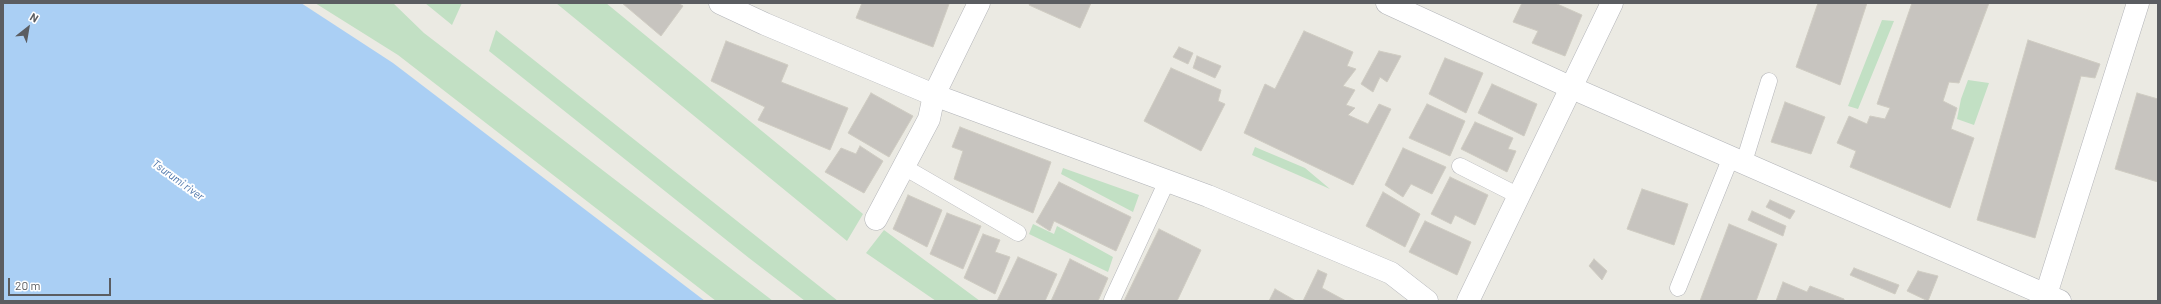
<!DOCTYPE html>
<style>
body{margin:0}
#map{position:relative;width:2161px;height:304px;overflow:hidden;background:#ebeae3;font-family:Barlow,sans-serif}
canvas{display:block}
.frame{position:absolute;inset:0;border:4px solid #5b5d61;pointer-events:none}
.north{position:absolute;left:8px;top:8px;width:40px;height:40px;-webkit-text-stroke:3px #fff;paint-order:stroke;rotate:31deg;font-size:11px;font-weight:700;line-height:16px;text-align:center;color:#5b5d61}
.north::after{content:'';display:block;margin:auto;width:14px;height:18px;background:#5b5d61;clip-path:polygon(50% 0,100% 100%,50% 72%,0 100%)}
.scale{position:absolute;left:8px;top:278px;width:103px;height:18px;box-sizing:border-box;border:2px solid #5b5d61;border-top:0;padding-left:5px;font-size:12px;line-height:14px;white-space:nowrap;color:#5b5d61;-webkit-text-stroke:3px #fff;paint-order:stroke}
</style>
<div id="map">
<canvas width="2161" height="304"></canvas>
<div class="frame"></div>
<div class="north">N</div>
<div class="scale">20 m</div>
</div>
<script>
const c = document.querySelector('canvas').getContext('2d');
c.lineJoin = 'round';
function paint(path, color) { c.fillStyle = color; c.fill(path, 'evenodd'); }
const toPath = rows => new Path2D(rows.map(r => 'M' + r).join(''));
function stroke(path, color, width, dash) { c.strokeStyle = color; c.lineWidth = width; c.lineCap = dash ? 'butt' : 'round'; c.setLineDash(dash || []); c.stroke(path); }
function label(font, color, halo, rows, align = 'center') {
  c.font = font + ' Barlow,sans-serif'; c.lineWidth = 4; c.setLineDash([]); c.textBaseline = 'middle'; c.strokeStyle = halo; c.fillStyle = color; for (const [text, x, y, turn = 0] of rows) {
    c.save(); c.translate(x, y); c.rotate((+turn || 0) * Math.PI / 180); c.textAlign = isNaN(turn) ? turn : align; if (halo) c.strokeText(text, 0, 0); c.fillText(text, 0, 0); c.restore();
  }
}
const green = toPath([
 [315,3,393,3,424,33,773,301,716,301,398,55],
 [425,3,462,3,452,25],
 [556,3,606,3,863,214,847,241],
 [1882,20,1894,21,1858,109,1848,106],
 [496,30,838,301,805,301,749,258,489,51],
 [1968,80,1989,83,1974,125,1957,119,1961,99],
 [1255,147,1305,168,1330,189,1252,155],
 [1063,168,1139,195,1133,212,1061,174],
 [1033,224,1054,234,1057,226,1113,257,1108,272,1029,234],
 [884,230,980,301,936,301,866,253]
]);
const water = toPath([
 [3,3,301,3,393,63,705,301,3,301]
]);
const building = toPath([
 [622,3,678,3,683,6,661,36,622,3],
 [862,3,948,3,949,4,933,47,856,18,862,3],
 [1030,3,1091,3,1080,28,1029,5,1030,3],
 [1522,3,1555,3,1582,15,1565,56,1532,43,1538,31,1513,22,1522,3],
 [1818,3,1867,3,1840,85,1796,67,1818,3],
 [1912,3,1989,3,1959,83,1949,82,1943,101,1957,108,1951,129,1974,138,1950,208,1850,167,1856,151,1837,143,1849,116,1867,124,1870,116,1885,119,1890,108,1877,104,1912,3],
 [1304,31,1353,52,1347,66,1356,69,1343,86,1355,90,1346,105,1355,108,1348,115,1368,124,1379,104,1391,109,1353,185,1244,133,1265,84,1275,89,1304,31],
 [2028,40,2100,64,2095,78,2081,76,2035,238,1977,220,2028,40],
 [726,41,788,65,781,82,848,108,830,150,758,120,765,107,711,81,726,41],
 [1179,47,1193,53,1188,64,1173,57,1179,47],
 [1379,51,1401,56,1387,82,1380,77,1373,92,1361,84,1379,51],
 [1197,56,1221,66,1215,78,1193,68,1197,56],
 [1445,58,1483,73,1466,113,1429,94,1445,58],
 [1171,68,1221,90,1218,101,1225,104,1201,151,1144,121,1171,68],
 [1492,84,1537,104,1524,136,1478,113,1492,84],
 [871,93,913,116,889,157,848,133,871,93],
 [2137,93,2158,99,2158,182,2115,169,2137,93],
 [1785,102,1825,117,1811,154,1771,142,1785,102],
 [1427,104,1465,121,1450,156,1409,138,1427,104],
 [1475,122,1513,138,1508,149,1516,151,1507,172,1461,149,1475,122],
 [960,127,1051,162,1033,213,954,179,963,151,952,147,960,127],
 [860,146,883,161,864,193,825,172,841,148,856,154,860,146],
 [1403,148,1446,167,1432,194,1411,184,1403,197,1385,185,1403,148],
 [1450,177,1488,195,1475,225,1455,215,1451,224,1431,214,1450,177],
 [1059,182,1131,217,1116,251,1054,221,1050,231,1036,222,1059,182],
 [1642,189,1688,204,1674,245,1627,229,1642,189],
 [1383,192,1420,214,1405,247,1366,226,1383,192],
 [908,195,942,210,927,247,893,229,908,195],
 [1770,200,1795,211,1790,219,1766,207,1770,200],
 [1752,211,1786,226,1783,236,1748,220,1752,211],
 [947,213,981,226,963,269,930,254,947,213],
 [1425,221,1471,242,1457,275,1409,252,1425,221],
 [1729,224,1777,244,1756,301,1700,301,1729,224],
 [1159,229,1201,250,1177,301,1124,301,1159,229],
 [983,234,1000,240,995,252,1010,257,995,294,964,278,983,234],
 [1018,257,1057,274,1045,301,997,301,1018,257],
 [1070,259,1108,278,1098,301,1051,301,1070,259],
 [1594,259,1607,271,1602,280,1589,266,1594,259],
 [1854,268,1899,285,1895,294,1850,275,1854,268],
 [1318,270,1327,274,1322,288,1346,301,1303,301,1318,270],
 [1918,271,1938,276,1928,301,1907,291,1918,271],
 [1783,282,1807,292,1810,286,1844,299,1844,301,1776,301,1783,282],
 [1275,289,1296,301,1269,301,1275,289]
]);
const lane = toPath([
 [1744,162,1769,81],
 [1460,166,1519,196],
 [904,167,1018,233],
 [1678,288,1731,157],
 [1112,300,1167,181]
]);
const street = toPath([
 [876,219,929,119,934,95,979,3],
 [1468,301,1612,3],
 [2044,301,2138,3]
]);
const secondary = toPath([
 [720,3,765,24,934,95,1208,196,1391,273,1427,301],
 [1387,3,1572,88,2060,301]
]);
const waterNames = [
 ["Tsurumi river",178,180,36]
];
paint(green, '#c2e0c4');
paint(water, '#aacff4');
paint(building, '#c7c4bf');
stroke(building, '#cfccc2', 1);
stroke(lane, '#b3b4b8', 17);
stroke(street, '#b3b4b8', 23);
stroke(secondary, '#b2b4b8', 23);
stroke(lane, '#fff', 16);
stroke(street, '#fff', 22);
stroke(secondary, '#fff', 22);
label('italic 11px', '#4e76ab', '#fff', waterNames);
</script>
